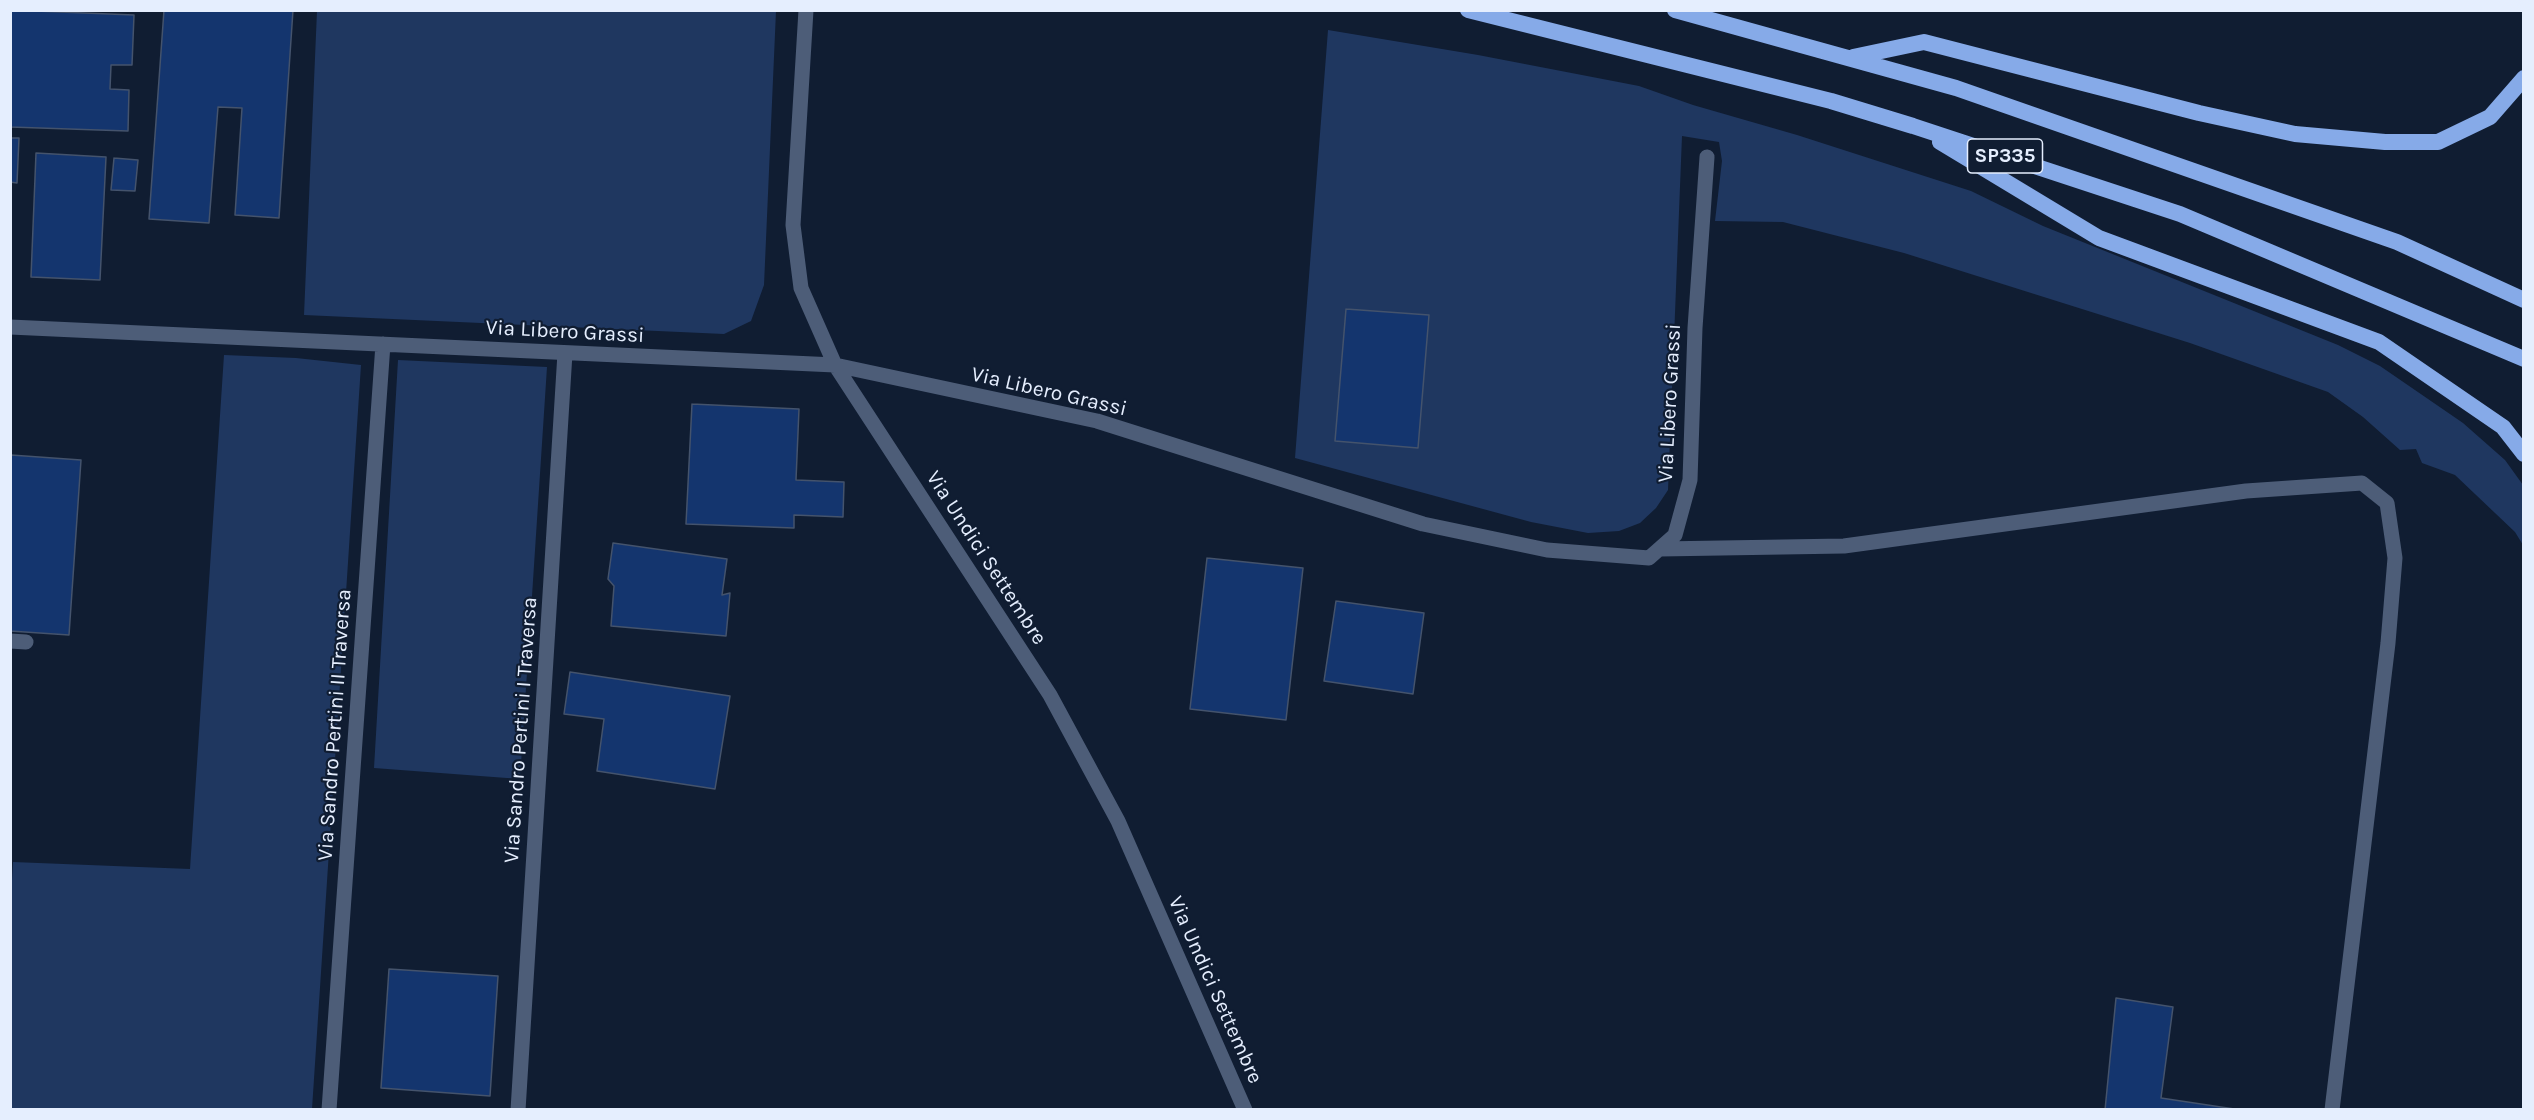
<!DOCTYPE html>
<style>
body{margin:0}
#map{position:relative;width:2534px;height:1120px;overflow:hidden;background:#101d32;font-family:Karla,sans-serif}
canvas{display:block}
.frame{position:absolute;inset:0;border:12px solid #e5eefe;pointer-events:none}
</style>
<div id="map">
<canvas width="2534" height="1120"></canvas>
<div class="frame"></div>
</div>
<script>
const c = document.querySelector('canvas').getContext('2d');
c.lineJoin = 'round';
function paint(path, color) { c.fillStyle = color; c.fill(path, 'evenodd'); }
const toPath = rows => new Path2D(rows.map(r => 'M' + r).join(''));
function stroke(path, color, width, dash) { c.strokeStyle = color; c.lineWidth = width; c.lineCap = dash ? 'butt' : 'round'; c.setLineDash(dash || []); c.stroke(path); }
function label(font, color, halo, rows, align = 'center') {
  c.font = font + ' Karla,sans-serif'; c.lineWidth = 4.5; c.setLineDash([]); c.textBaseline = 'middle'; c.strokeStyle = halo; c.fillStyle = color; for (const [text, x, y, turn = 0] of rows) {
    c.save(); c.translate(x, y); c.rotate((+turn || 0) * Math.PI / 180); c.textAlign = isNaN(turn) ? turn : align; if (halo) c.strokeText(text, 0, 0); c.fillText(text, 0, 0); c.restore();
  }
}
const green = toPath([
 [317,11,776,11,764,285,751,321,724,334,304,315],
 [1328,30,1478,55,1639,86,1693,105,1797,135,1971,191,2043,226,2338,345,2380,366,2463,423,2505,460,2523,485,2523,545,2515,532,2455,475,2422,463,2416,449,2400,450,2363,417,2328,392,2190,343,1904,253,1783,222,1715,221,1722,161,1719,142,1682,136,1668,490,1656,508,1640,523,1619,531,1588,533,1531,522,1295,458],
 [224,355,296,358,361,365,312,1109,11,1109,10,915,13,862,190,869],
 [398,360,547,367,520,779,374,768]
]);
const building = toPath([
 [10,10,134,15,132,65,111,65,110,89,129,90,128,131,10,127,10,10],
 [164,10,293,10,279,218,235,215,242,108,218,107,209,223,149,219,164,10],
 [10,138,19,138,17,183,10,182,10,138],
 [36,153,106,157,100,280,31,277,36,153],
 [114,158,138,160,135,191,111,190,114,158],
 [1346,309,1429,315,1418,448,1335,441,1346,309],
 [692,404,799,409,796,480,844,482,843,517,794,515,794,528,686,524,692,404],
 [11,455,81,460,69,635,10,631,11,455],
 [613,543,727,559,722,595,730,593,726,636,611,626,614,586,608,579,613,543],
 [1207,558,1303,568,1286,720,1190,709,1207,558],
 [1336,601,1424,613,1413,694,1324,681,1336,601],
 [570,672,730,696,715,789,597,771,604,719,564,714,570,672],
 [389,969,498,976,490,1096,381,1088,389,969],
 [2116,998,2173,1007,2161,1098,2241,1110,2105,1110,2116,998]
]);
const minor = toPath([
 [806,10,793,225,801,288,835,365,1050,695,1118,821,1245,1110],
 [10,327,835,365,1097,421,1423,524,1547,550,1649,558,1675,535,1690,480,1695,328,1707,157],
 [1660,549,1844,546,2246,491,2362,483,2387,503,2395,558,2388,643,2332,1110],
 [10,641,26,642],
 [329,1110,383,344],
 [518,1110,565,353]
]);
const trunk = toPath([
 [1468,10,1831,101,1913,126,2180,214,2524,359],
 [1675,10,1956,88,2397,242,2524,300],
 [1853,57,1924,42,2199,113,2295,134,2385,142,2438,142,2490,117,2524,78],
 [1940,142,2099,238,2379,342,2503,427,2524,454]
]);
const shields = [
 [2005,156,75]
];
const shieldNames = [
 ["SP335",2005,156]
];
const streetNames = [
 ["Via Libero Grassi",565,332,3],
 ["Via Libero Grassi",1049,392,13],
 ["Via Libero Grassi",1670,403,-87],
 ["Via Undici Settembre",986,558,57],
 ["Via Sandro Pertini II Traversa",335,725,-86],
 ["Via Sandro Pertini I Traversa",521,730,-86],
 ["Via Undici Settembre",1215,990,66]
];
paint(green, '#1f3760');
paint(building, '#14356e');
stroke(building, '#44536c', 1.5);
stroke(minor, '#4d5d78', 15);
stroke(trunk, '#86aae8', 16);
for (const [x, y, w] of shields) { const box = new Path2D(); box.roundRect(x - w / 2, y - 17, w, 34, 4.5); c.fillStyle = '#101d32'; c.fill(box); stroke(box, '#e5eefe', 1.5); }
label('bold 20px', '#e5eefe', null, shieldNames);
label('21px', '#e5eefe', '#101d32', streetNames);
</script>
